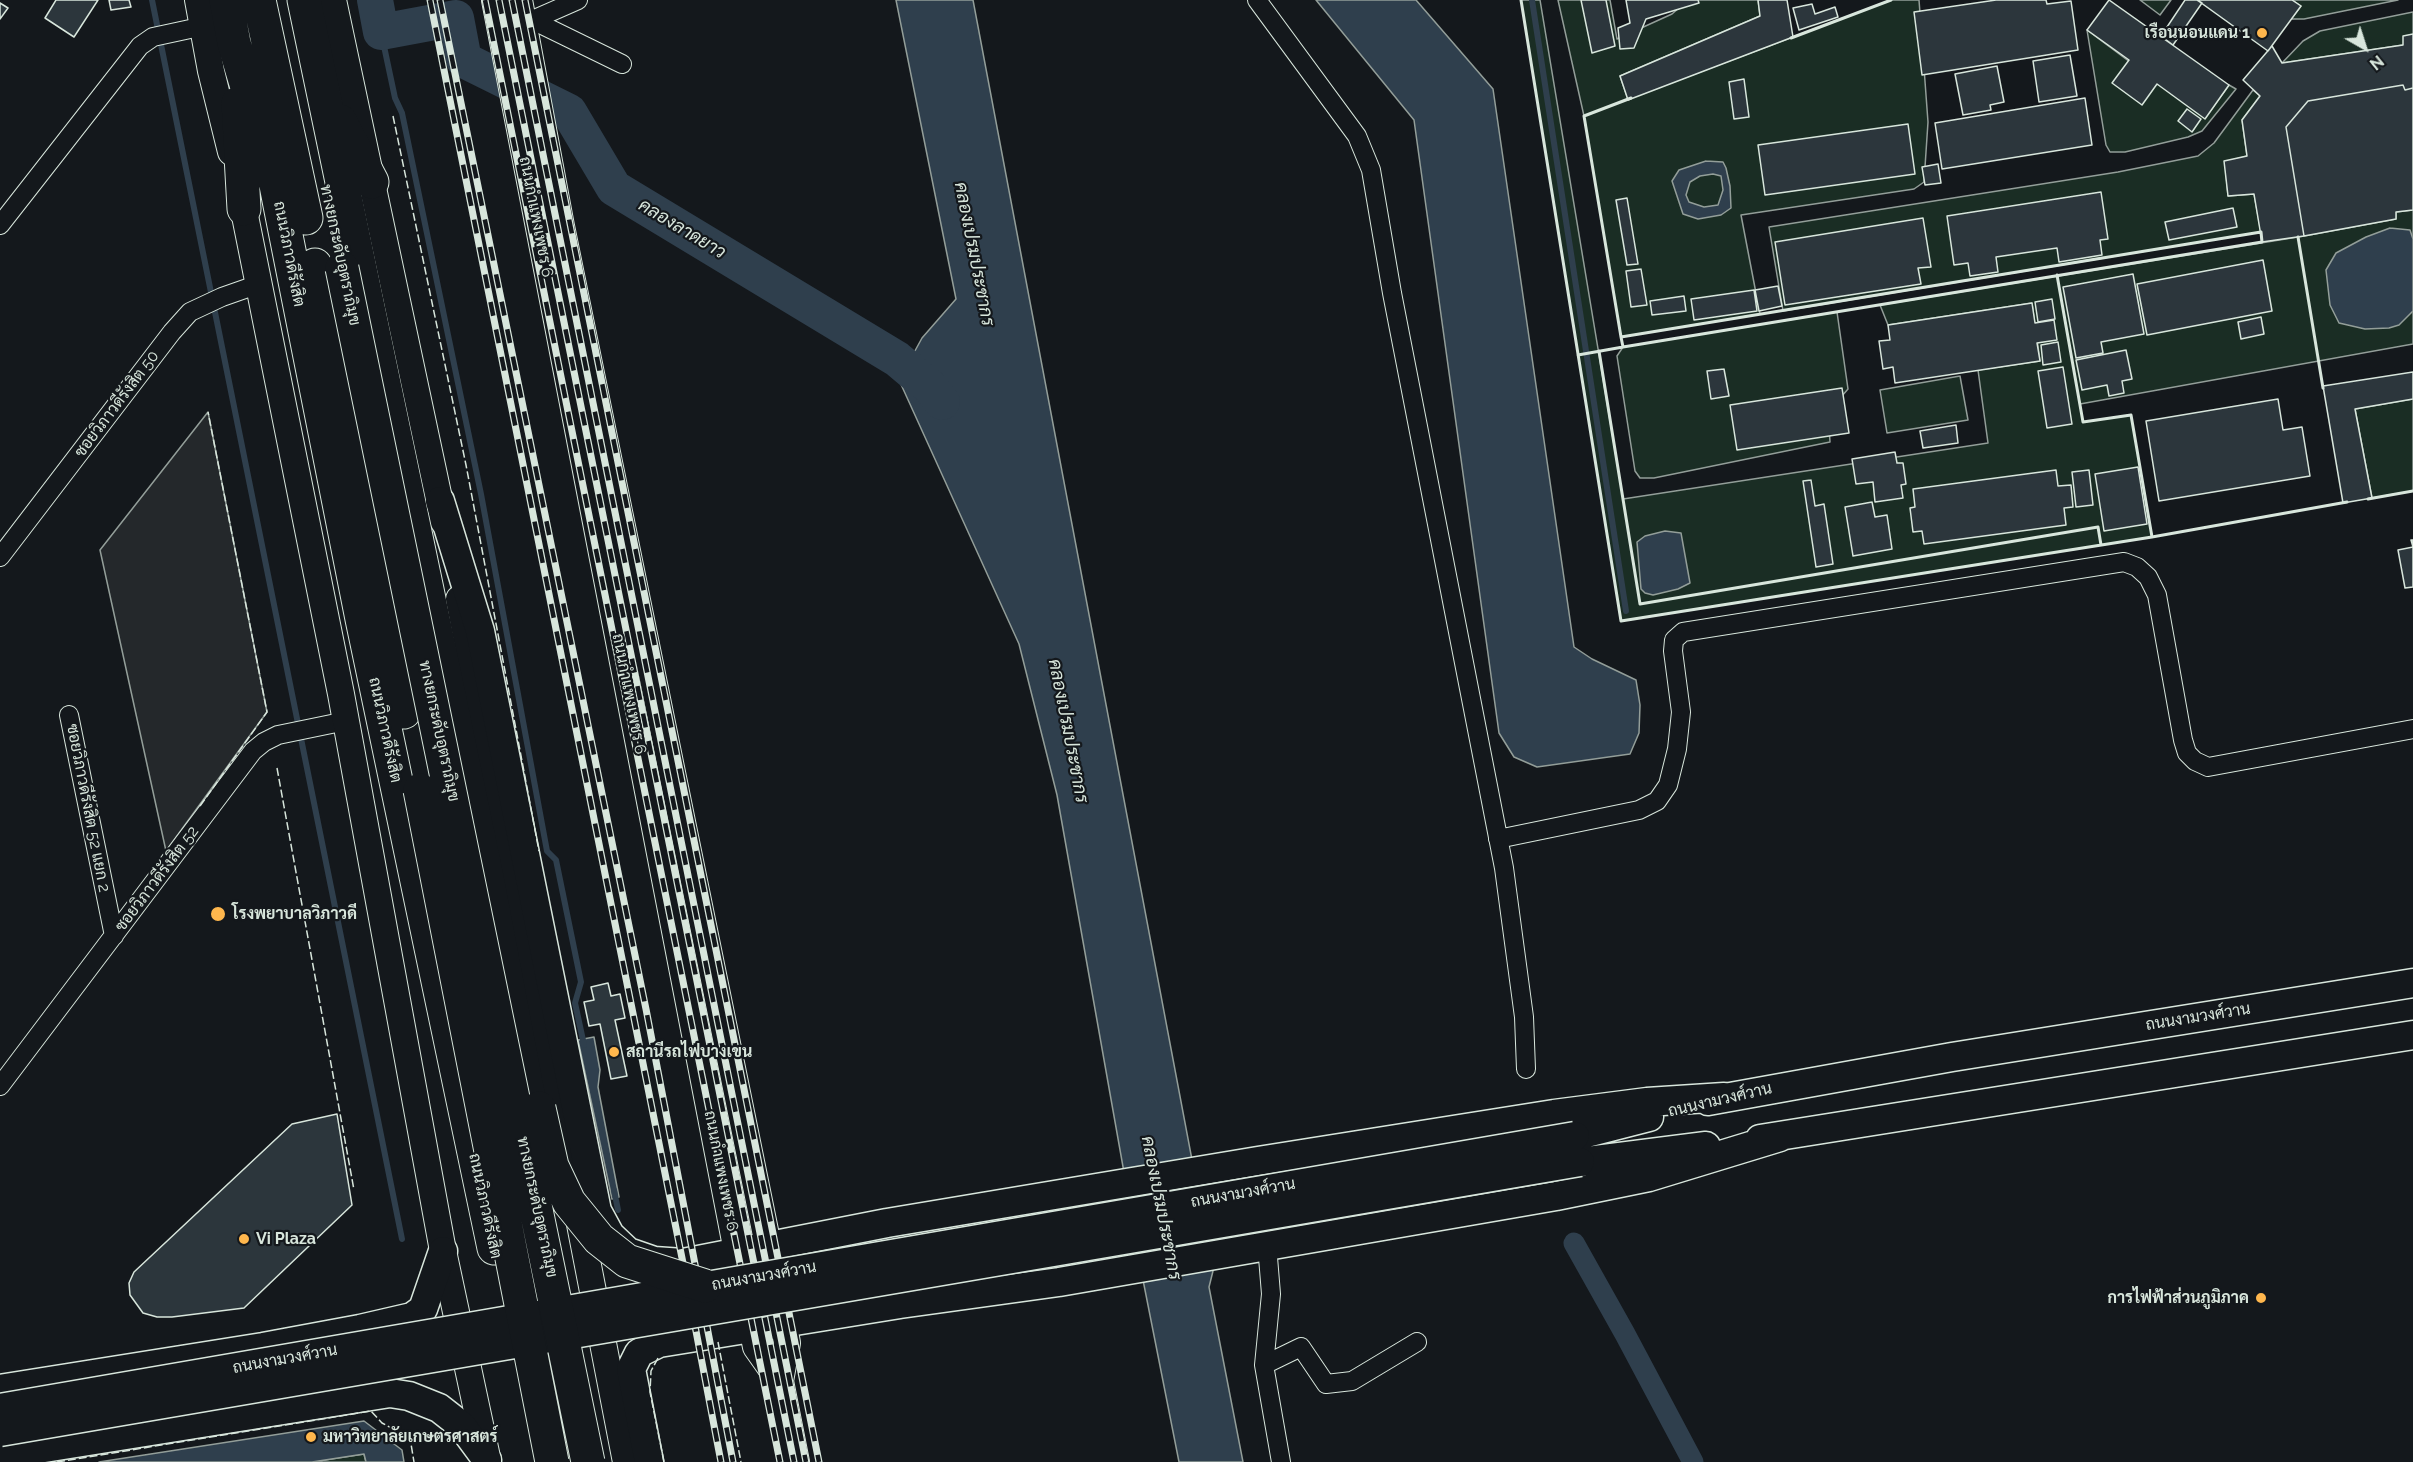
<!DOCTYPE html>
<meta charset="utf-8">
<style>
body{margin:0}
#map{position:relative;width:2413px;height:1462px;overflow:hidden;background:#14181c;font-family:Raleway,sans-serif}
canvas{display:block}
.north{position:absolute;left:2335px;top:18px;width:60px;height:60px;-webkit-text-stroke:4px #14181c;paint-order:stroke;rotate:141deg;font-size:16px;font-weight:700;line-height:24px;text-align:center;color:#d8e6dc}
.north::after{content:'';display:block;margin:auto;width:21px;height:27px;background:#d8e6dc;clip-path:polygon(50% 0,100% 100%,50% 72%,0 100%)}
</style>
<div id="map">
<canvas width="2413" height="1462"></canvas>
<div class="north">N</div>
</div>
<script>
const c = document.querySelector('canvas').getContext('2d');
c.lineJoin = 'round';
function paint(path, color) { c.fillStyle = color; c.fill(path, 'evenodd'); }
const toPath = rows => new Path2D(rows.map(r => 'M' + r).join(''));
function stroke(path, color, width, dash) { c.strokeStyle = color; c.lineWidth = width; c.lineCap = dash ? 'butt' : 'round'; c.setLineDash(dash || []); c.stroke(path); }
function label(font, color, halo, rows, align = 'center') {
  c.font = font + ' Raleway,Sarabun,sans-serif'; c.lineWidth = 4.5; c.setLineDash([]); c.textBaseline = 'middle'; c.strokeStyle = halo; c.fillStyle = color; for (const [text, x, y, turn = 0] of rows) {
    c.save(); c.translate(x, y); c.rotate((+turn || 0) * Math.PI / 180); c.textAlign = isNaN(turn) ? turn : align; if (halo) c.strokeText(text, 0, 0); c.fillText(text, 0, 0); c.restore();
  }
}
const green = toPath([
 [1521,0,1540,0,1623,499,1988,443,1978,370,2040,361,2032,303,1888,325,1880,305,2304,236,2396,219,2396,212,2413,210,2413,344,2080,404,2083,422,2131,415,2152,537,1621,621,1521,0],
 [1558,0,1610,0,1617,39,1672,14,1688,0,1758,0,1760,16,1620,76,1628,99,1891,0,1919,0,1928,122,1924,182,1914,189,1741,215,1760,314,1621,337,1584,116,1558,0],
 [2140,0,2171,0,2160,15,2140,0],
 [2292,0,2398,0,2304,19,2291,19,2301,6,2292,0],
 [2413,12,2413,34,2403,45,2282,63,2303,41,2320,31,2413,12],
 [2087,30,2205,118,2229,85,2236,89,2202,131,2188,137,2125,152,2110,152,2106,145,2087,30],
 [2253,90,2260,96,2242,120,2247,156,2225,162,2228,196,2254,194,2261,232,1783,311,1769,227,2118,172,2198,156,2214,143,2253,90],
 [1837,312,1848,389,1828,412,1830,442,1654,478,1640,478,1635,471,1617,356,1623,347,1837,312],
 [1960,376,1968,420,1887,433,1880,390,1960,376],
 [2413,399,2413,491,2372,498,2355,409,2413,399],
 [364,1454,366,1462,312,1462,364,1454]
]);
const parking = toPath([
 [208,412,267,712,166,851,100,550,208,412]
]);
const water = toPath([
 [896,0,973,0,1213,1271,1209,1287,1243,1462,1179,1462,1144,1285,1057,795,1019,644,899,380,922,338,956,299,896,0],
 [1316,0,1416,0,1493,89,1574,647,1592,659,1636,680,1640,705,1639,733,1630,754,1537,767,1514,757,1499,733,1414,120,1316,0],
 [1706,161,1723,162,1726,168,1730,186,1731,208,1721,215,1698,219,1683,214,1672,181,1679,170,1706,161],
 [1713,174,1721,176,1723,190,1718,205,1704,207,1689,202,1686,195,1690,182,1700,176,1713,174],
 [2390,228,2410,230,2413,239,2413,311,2399,325,2389,328,2365,329,2339,323,2330,305,2326,270,2336,253,2366,237,2390,228],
 [1665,531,1681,533,1690,583,1678,589,1653,595,1645,593,1641,589,1637,542,1645,536,1665,531],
 [594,1037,600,1070,598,1087,619,1197,612,1199,578,1040,594,1037],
 [364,1421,402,1450,404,1462,366,1462,364,1454,312,1462,99,1462,364,1421]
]);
const stream = toPath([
 [152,0,402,1239],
 [1532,0,1626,611],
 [381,32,395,98,402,113,481,494,547,851,556,860,581,982,575,1003,584,1045],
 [614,1190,618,1210]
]);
const canal = toPath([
 [1574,1243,1625,1334,1693,1462]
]);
const river = toPath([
 [375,0,381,32,456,18,464,60,569,112,614,188,897,359,929,386,942,402]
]);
const building = toPath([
 [56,0,98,0,74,37,45,18,56,0],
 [109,0,129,0,131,7,111,10,109,0],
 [1581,0,1606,0,1615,46,1592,53,1581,0],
 [1626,0,1698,0,1699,3,1646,19,1634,48,1620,49,1618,28,1630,23,1626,0],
 [1758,0,1787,0,1793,37,1628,100,1620,76,1760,16,1758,0],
 [1996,0,2046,0,2047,4,2071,1,2078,50,1922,75,1914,12,1996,0],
 [2109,0,2229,85,2205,119,2157,84,2142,105,2112,83,2129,60,2087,30,2109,0],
 [2185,0,2197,0,2202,3,2173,45,2161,36,2185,0],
 [2197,0,2292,0,2301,6,2268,51,2197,0],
 [0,3,8,8,0,19,0,3],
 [1812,4,1815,14,1835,7,1838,17,1799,30,1793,8,1812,4],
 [2413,34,2413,88,2405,90,2403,85,2308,101,2286,127,2304,236,2262,242,2254,194,2228,196,2224,161,2247,156,2242,120,2260,96,2243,80,2272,46,2282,63,2403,45,2403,36,2413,34],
 [2070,55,2077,96,2039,102,2033,61,2070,55],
 [1997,66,2004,102,1990,105,1991,110,1963,115,1955,74,1997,66],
 [1744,79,1749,117,1734,119,1729,82,1744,79],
 [2403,85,2405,90,2413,88,2413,210,2396,212,2396,219,2304,236,2286,127,2308,101,2403,85],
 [2085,98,2092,145,1942,169,1935,123,2085,98],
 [2187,109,2201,119,2192,132,2178,121,2187,109],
 [1908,124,1915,174,1765,195,1758,145,1908,124],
 [1938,164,1941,183,1925,185,1922,167,1938,164],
 [2101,192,2108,239,2100,240,2102,255,2059,262,2057,248,1996,257,1998,272,1970,276,1968,263,1954,265,1947,216,2101,192],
 [1627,198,1638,264,1627,265,1616,200,1627,198],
 [2233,208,2237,227,2169,240,2165,222,2233,208],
 [1923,218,1931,267,1918,268,1921,284,1785,305,1775,242,1923,218],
 [2263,260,2272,311,2147,335,2137,284,2263,260],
 [1641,269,1647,305,1631,307,1626,271,1641,269],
 [2133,274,2144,334,2101,342,2103,353,2076,358,2063,287,2133,274],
 [1778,286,1782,306,1759,311,1755,290,1778,286],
 [1754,290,1757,311,1694,320,1691,299,1754,290],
 [1684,296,1686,311,1652,315,1650,301,1684,296],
 [2052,299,2055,319,2038,322,2035,302,2052,299],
 [2032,303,2035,323,2054,320,2057,340,2037,343,2040,361,1895,383,1893,367,1883,369,1879,341,1890,340,1888,325,2032,303],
 [2261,317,2264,334,2241,339,2238,322,2261,317],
 [2058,342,2061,362,2043,365,2041,345,2058,342],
 [2126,350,2132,379,2122,381,2124,393,2109,396,2107,385,2082,390,2076,360,2126,350],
 [2063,367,2072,424,2047,428,2038,371,2063,367],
 [1724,369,1729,396,1711,399,1707,371,1724,369],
 [2413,372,2413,399,2355,409,2372,498,2343,503,2323,386,2413,372],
 [1842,388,1849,433,1737,450,1730,405,1842,388],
 [2278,399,2283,430,2302,427,2310,476,2159,501,2146,421,2278,399],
 [1956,425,1958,443,1923,448,1920,431,1956,425],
 [1895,452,1897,463,1903,463,1906,484,1901,485,1903,498,1875,502,1873,482,1856,484,1852,459,1895,452],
 [2138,467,2147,524,2104,531,2095,474,2138,467],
 [2056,470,2058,486,2071,485,2073,507,2064,508,2066,525,1924,544,1922,531,1913,532,1910,508,1915,507,1913,489,2056,470],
 [2089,470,2093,505,2076,507,2072,472,2089,470],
 [1811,480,1815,506,1824,504,1833,564,1816,567,1803,481,1811,480],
 [1872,502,1875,517,1887,515,1892,549,1853,556,1845,507,1872,502],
 [2411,540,2413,540,2413,587,2405,588,2398,550,2413,547,2411,540],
 [608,983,611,996,620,994,625,1018,615,1020,627,1076,611,1079,600,1024,589,1026,584,1002,594,1000,591,987,608,983],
 [337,1114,352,1205,244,1308,172,1317,157,1317,143,1313,130,1295,129,1283,134,1272,292,1124,337,1114]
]);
const street = toPath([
 [1257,0,1357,136,1371,170,1392,293,1504,868,1524,1017,1526,1069],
 [534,21,622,64],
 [528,22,578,0],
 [0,225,140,46,153,37,204,26],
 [0,557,172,332,190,312,222,297,259,284],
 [69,715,114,936],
 [1498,839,1639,810,1657,801,1668,785,1677,749,1681,712,1673,651,1674,640,1683,632,2124,562,2137,567,2148,577,2157,595,2183,740,2187,753,2195,761,2208,767,2413,729],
 [0,1086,253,751,264,742,278,735,346,721],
 [1267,1245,1271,1294,1264,1365,1281,1462],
 [1264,1365,1301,1347,1326,1384,1352,1381,1417,1342]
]);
const secondary = toPath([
 [198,0,211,71,231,152],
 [333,0,444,522],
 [495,0,741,1272],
 [519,0,561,226,772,1265],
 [240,191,341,694,443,1251,488,1462],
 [459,599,626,1462],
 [780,1303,787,1343,780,1381,796,1462],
 [748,1308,756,1347,780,1381]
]);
const primary = toPath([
 [440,501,480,631,597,1211,610,1235,628,1252,654,1261,683,1263,887,1223,1258,1161,1554,1114,1647,1102,1724,1097],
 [1708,1101,1952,1057,2413,983],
 [1575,1136,1649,1117],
 [1760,1139,2413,1035],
 [1580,1162,1706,1146],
 [0,1389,263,1347,360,1329,412,1317,423,1309,443,1251],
 [0,1455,390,1393,409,1396,439,1408,462,1426,487,1460],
 [649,1462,631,1369,639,1353,659,1343,900,1304,1059,1282,1556,1196,1649,1177,1780,1137]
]);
const highway = toPath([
 [226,0,234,43,276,185,362,619,494,1248],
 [259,0,306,218],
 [304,0,487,877,529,1098],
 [238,103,244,209],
 [340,121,372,182],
 [315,265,404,712]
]);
const rail = toPath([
 [430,0,683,1263,721,1462],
 [440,0,646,1009,733,1462],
 [485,0,780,1462],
 [499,0,794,1462],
 [512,0,806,1462],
 [525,0,819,1462]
]);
const primaryBridge = toPath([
 [0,1408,1575,1136],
 [0,1432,1580,1162]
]);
const highwayBridge = toPath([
 [342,268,588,1462],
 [420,790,552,1462],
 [539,1108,552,1166,569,1202,599,1239,627,1261,705,1286]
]);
const fence = toPath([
 [393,116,466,465,539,851],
 [277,768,354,1190],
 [200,806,267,712,208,412],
 [718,1342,741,1462],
 [658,1358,651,1371,650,1392,664,1462],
 [57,1462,371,1411,382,1423,410,1438,414,1462]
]);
const wall = toPath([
 [1521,0,1621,621,2152,537,2347,502],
 [1791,38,1891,0],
 [2298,237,2323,388],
 [2057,275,2083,422,2131,415,2152,537],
 [1621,337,2261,232,2262,242,1623,347,1621,337,1584,116,1631,98],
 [1599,351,1640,604,2098,527,2101,545],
 [1578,355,1623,347],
 [2368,499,2413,491]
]);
const markers = [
 [2262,33,6,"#ffb74d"],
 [218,914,8,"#ffb74d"],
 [614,1052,6,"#ffb74d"],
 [244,1239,6,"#ffb74d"],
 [2261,1298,6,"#ffb74d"],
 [311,1437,6,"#ffb74d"]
];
const poiNames = [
 ["เรือนนอนแดน 1",2250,33,"right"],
 ["โรงพยาบาลวิภาวดี",232,914],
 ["สถานีรถไฟบางเขน",626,1052],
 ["Vi Plaza",256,1239],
 ["การไฟฟ้าส่วนภูมิภาค",2249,1298,"right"],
 ["มหาวิทยาลัยเกษตรศาสตร์",323,1437]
];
const streetNames = [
 ["ถนนกำแพงเพชร 6",536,217,79],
 ["ถนนวิภาวดีรังสิต",289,254,79],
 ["ทางยกระดับอุตราภิมุข",340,255,78],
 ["ซอยวิภาวดีรังสิต 50",117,404,-53],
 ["ถนนกำแพงเพชร 6",629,694,79],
 ["ถนนวิภาวดีรังสิต",385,730,78],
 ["ทางยกระดับอุตราภิมุข",439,731,78],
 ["ซอยวิภาวดีรังสิต 52 แยก 2",88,808,79],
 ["ซอยวิภาวดีรังสิต 52",157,879,-53],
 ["ถนนงามวงศ์วาน",2198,1017,-9],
 ["ถนนงามวงศ์วาน",1720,1100,-13],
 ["ถนนกำแพงเพชร 6",721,1171,79],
 ["ถนนงามวงศ์วาน",1243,1193,-10],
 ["ถนนวิภาวดีรังสิต",485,1206,78],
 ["ทางยกระดับอุตราภิมุข",537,1207,78],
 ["ถนนงามวงศ์วาน",764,1276,-10],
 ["ถนนงามวงศ์วาน",285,1359,-10]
];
const waterNames = [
 ["คลองลาดยาว",682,229,31],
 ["คลองเปรมประชากร",974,254,79],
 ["คลองเปรมประชากร",1068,731,79],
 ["คลองเปรมประชากร",1161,1208,79]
];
paint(green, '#1a2d24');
stroke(green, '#939e99', 1.5);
paint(parking, '#24282b');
stroke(parking, '#939e99', 1.5);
paint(water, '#2f3f4d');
stroke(water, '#939e99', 1.5);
stroke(stream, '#2f3f4d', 6);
stroke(canal, '#2f3f4d', 21);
stroke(river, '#2f3f4d', 36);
paint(building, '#2c363c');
stroke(building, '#d8e6dc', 1.5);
stroke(street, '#d8e6dc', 20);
stroke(secondary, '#d8e6dc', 28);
stroke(primary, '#d8e6dc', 31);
stroke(highway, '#d8e6dc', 35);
stroke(street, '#14181c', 18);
stroke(secondary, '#14181c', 26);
stroke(primary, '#14181c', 28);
stroke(highway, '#14181c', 33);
stroke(rail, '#d8e6dc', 7);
stroke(rail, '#14181c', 4.5, [14]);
stroke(primaryBridge, '#d8e6dc', 31, []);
stroke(highwayBridge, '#d8e6dc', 35, []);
stroke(primaryBridge, '#14181c', 28);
stroke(highwayBridge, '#14181c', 33);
stroke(fence, '#d8e6dc', 1.5, [8, 3]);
stroke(wall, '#d8e6dc', 3);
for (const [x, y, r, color] of markers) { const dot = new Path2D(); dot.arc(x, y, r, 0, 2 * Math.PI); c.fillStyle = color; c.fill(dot); stroke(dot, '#14181c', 2); }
label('bold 16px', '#d8e6dc', '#14181c', poiNames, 'left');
label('16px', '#d8e6dc', '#14181c', streetNames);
label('italic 18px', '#d8e6dc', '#14181c', waterNames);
</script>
